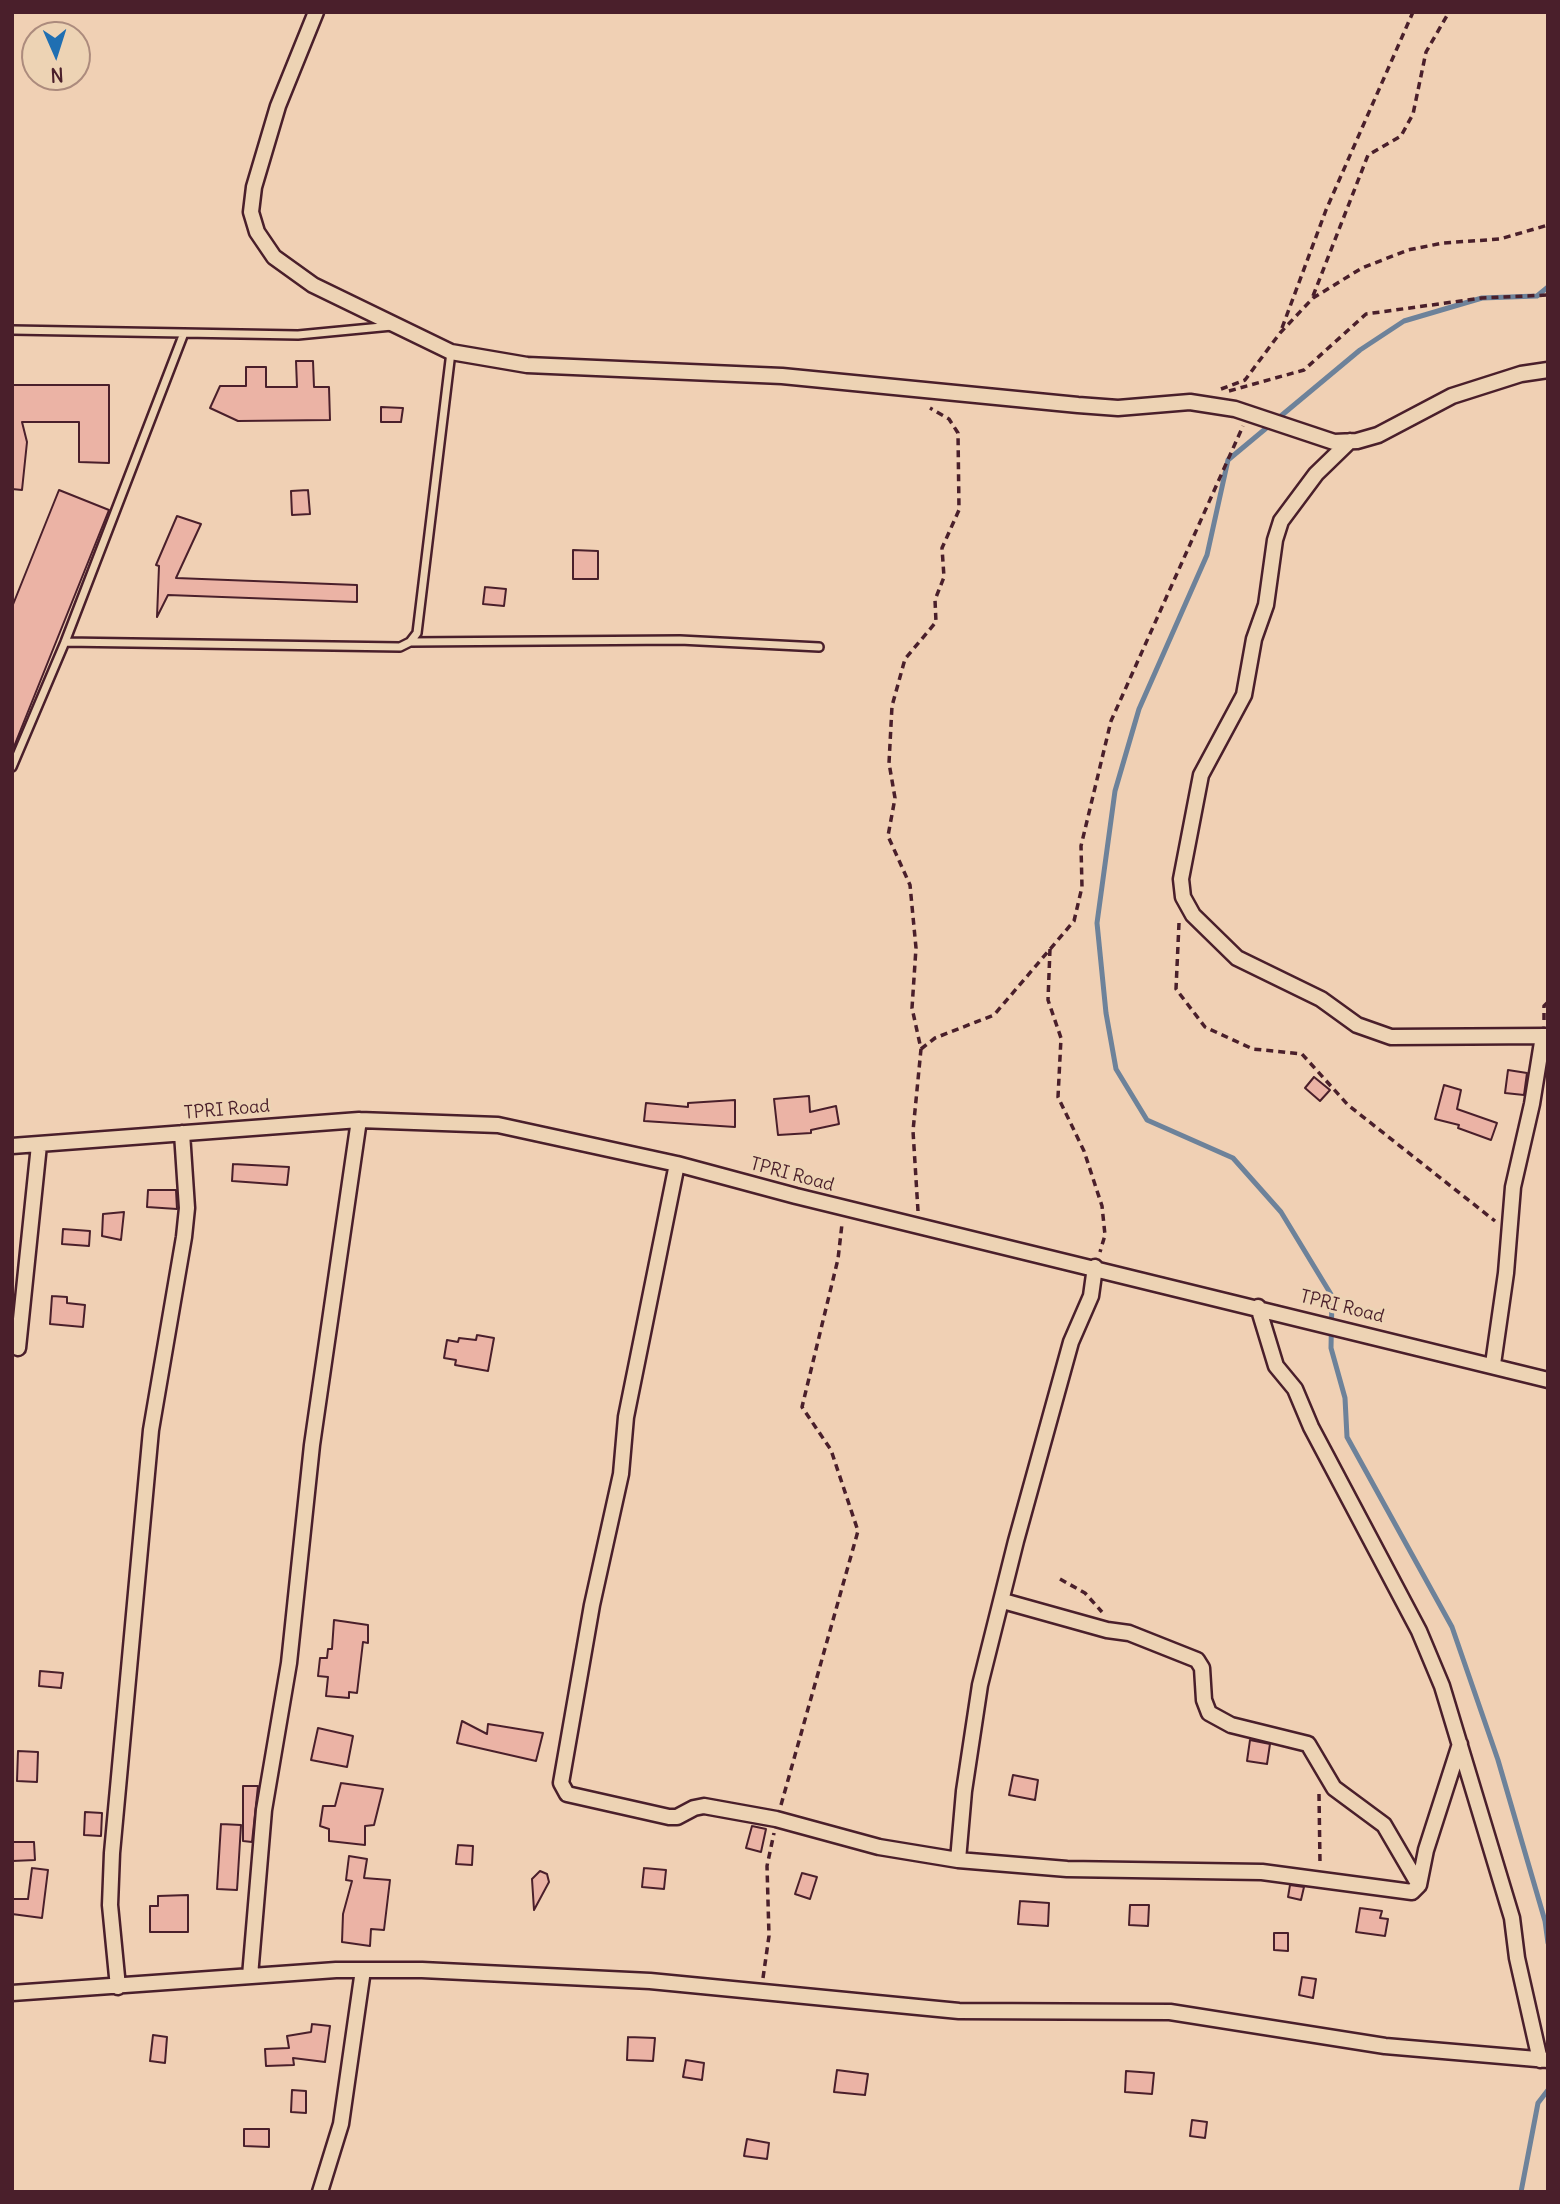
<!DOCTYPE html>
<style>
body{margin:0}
#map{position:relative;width:1560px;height:2204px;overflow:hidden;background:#f0d0b4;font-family:Delius,sans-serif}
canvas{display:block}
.frame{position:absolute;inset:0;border:14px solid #4a1f2b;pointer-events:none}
.north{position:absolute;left:21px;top:21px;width:70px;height:70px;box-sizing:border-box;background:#edd3b4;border:2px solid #ac8b7d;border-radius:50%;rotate:177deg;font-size:19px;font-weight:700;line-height:28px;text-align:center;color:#4a1f2b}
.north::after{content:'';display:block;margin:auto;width:24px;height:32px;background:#1f6fb2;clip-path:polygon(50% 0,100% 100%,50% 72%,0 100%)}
</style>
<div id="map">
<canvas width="1560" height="2204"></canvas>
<div class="frame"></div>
<div class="north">N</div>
</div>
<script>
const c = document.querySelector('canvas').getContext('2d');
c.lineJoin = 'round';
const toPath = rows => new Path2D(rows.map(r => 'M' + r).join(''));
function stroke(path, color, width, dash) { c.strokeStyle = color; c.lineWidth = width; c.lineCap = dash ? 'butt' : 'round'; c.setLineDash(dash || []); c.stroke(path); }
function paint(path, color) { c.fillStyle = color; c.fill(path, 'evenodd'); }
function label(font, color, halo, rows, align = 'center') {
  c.font = font + ' Delius,sans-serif'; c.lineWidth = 6; c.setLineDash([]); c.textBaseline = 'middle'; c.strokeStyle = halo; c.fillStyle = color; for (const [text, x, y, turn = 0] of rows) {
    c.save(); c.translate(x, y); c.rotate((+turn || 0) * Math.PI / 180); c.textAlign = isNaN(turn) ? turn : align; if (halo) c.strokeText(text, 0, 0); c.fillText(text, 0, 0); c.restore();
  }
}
const stream = toPath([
 [1548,287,1537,296,1482,298,1404,321,1360,350,1228,460,1207,555,1139,709,1115,791,1097,923,1106,1013,1116,1069,1147,1120,1233,1158,1281,1212,1332,1296,1331,1348,1345,1398,1347,1437,1452,1627,1498,1760,1545,1921,1548,1943],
 [1521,2192,1538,2103,1548,2090]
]);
const building = toPath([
 [296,361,313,361,314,387,329,387,330,420,238,421,210,408,220,386,246,386,246,367,266,367,266,387,297,387,296,361],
 [12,385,109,385,109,463,79,462,79,422,22,422,27,442,22,490,12,489,12,385],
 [381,407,403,408,401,422,381,422,381,407],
 [59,490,109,510,13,749,12,607,59,490],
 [308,490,310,514,292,515,291,491,308,490],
 [177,516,201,524,176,578,357,585,357,602,168,595,157,617,159,566,156,565,177,516],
 [573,550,598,551,598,579,573,579,573,550],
 [485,587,506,589,504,606,483,604,485,587],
 [1508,1070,1527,1073,1524,1095,1505,1093,1508,1070],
 [1314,1077,1330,1090,1320,1101,1305,1088,1314,1077],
 [1444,1085,1461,1090,1457,1109,1497,1123,1491,1140,1458,1128,1459,1125,1435,1119,1444,1085],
 [809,1096,810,1112,836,1106,839,1124,811,1130,811,1133,778,1135,774,1099,809,1096],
 [735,1100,735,1127,644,1121,646,1103,688,1107,688,1103,735,1100],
 [233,1164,289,1167,287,1185,232,1181,233,1164],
 [148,1190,176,1190,177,1209,147,1207,148,1190],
 [124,1212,121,1240,102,1236,103,1214,124,1212],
 [63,1229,90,1231,89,1246,62,1244,63,1229],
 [52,1296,67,1297,67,1303,85,1305,83,1327,50,1324,52,1296],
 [477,1335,494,1338,488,1371,455,1365,456,1360,444,1358,447,1340,458,1342,459,1338,476,1340,477,1335],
 [334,1620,368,1625,368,1643,363,1642,357,1693,349,1692,349,1698,326,1696,328,1677,318,1676,320,1658,327,1658,328,1649,332,1649,334,1620],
 [40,1671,63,1673,61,1688,39,1686,40,1671],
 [462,1721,487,1734,488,1724,543,1733,536,1761,457,1743,462,1721],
 [318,1728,353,1736,347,1767,311,1760,318,1728],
 [1250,1740,1270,1744,1267,1764,1247,1761,1250,1740],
 [18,1751,38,1752,37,1782,17,1781,18,1751],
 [1013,1775,1038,1780,1035,1800,1009,1795,1013,1775],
 [341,1783,383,1789,374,1825,365,1826,365,1845,329,1841,329,1829,320,1826,323,1806,335,1806,341,1783],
 [243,1786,258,1786,252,1842,243,1841,243,1786],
 [85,1812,102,1813,101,1836,84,1835,85,1812],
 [221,1824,241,1825,237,1890,217,1889,221,1824],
 [752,1826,766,1829,761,1852,746,1848,752,1826],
 [12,1842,34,1842,35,1860,12,1861,12,1842],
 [458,1845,473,1846,472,1865,456,1864,458,1845],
 [349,1856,367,1859,364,1878,390,1880,384,1930,371,1929,370,1946,342,1942,343,1914,352,1881,346,1880,349,1856],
 [32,1868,48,1870,42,1918,12,1914,12,1899,28,1899,32,1868],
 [644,1868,666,1870,664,1889,642,1887,644,1868],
 [540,1871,547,1874,549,1882,534,1910,532,1879,540,1871],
 [802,1873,817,1877,810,1899,795,1894,802,1873],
 [1290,1885,1304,1887,1301,1900,1288,1897,1290,1885],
 [188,1895,188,1932,150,1932,150,1906,158,1906,158,1896,188,1895],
 [1020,1901,1049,1903,1048,1926,1018,1924,1020,1901],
 [1130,1905,1149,1905,1148,1926,1129,1925,1130,1905],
 [1360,1908,1382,1911,1380,1918,1388,1919,1385,1936,1356,1932,1360,1908],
 [1274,1933,1288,1933,1288,1951,1274,1950,1274,1933],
 [1302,1977,1316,1979,1313,1998,1299,1995,1302,1977],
 [312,2024,330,2026,325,2062,293,2058,294,2065,266,2066,265,2049,289,2048,287,2036,311,2032,312,2024],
 [153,2035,167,2037,165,2063,150,2061,153,2035],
 [628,2037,655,2038,653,2061,627,2060,628,2037],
 [686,2060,704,2063,702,2080,683,2077,686,2060],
 [837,2070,868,2074,865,2095,834,2092,837,2070],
 [1126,2071,1154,2073,1152,2094,1125,2092,1126,2071],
 [292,2090,306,2091,306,2113,291,2112,292,2090],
 [1192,2120,1207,2122,1205,2138,1190,2136,1192,2120],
 [244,2129,269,2129,269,2147,244,2146,244,2129],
 [747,2139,769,2143,767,2159,744,2156,747,2139]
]);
const path = toPath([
 [1313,296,1368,155,1401,136,1413,114,1426,52,1449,12],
 [1282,328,1326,210,1413,12],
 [1221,389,1245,380,1280,333,1313,298,1362,268,1408,250,1443,243,1500,239,1548,225],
 [1229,391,1304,370,1366,314,1482,298,1548,295],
 [1179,923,1176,989,1205,1027,1253,1049,1302,1054,1348,1105,1495,1221],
 [1050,949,1048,1000,1061,1038,1058,1097,1084,1151,1102,1206,1105,1235,1100,1252],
 [1544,1020,1544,1006,1548,1002],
 [921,1049,935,1038,994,1015,1074,921,1082,887,1081,846,1111,721,1243,426],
 [918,1211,913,1131,921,1049,912,1008,916,948,910,885,888,836,895,798,889,763,892,706,905,659,936,622,935,600,944,577,942,548,959,510,958,433,949,419,930,408],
 [1060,1579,1085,1593,1102,1612],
 [1319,1794,1320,1863],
 [781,1805,858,1531,831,1450,802,1407,838,1259,842,1224],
 [763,1978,769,1936,767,1866,774,1833]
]);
const service = toPath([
 [12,330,298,335,392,326],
 [65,642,400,647,410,642,417,633,451,352],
 [410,642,680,640,819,647],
 [12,767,65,642,184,333]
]);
const minor = toPath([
 [316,12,278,106,254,187,251,212,257,232,274,257,313,285,451,352,527,365,782,376,1078,405,1118,408,1190,402,1235,409,1334,442,1357,441,1378,435,1452,396,1521,374,1548,370],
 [1350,441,1316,474,1281,521,1275,540,1266,605,1254,639,1244,695,1201,775,1181,879,1183,897,1193,915,1237,958,1321,999,1357,1025,1391,1037,1548,1036],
 [12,1146,359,1120,498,1125,677,1164,796,1196,1548,1380],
 [677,1164,626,1417,621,1474,592,1605,561,1783,567,1794,669,1817,677,1817,694,1808,704,1806,776,1819,879,1847,958,1860,1067,1869,1262,1872,1412,1892,1419,1885,1426,1850,1460,1744],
 [1258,1307,1276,1366,1295,1389,1311,1427,1419,1631,1442,1686,1512,1918,1517,1958,1540,2060],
 [18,1348,39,1145],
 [1493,1364,1506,1273,1513,1187,1532,1104,1543,1036],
 [1003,1601,1107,1630,1129,1633,1197,1660,1202,1668,1204,1700,1209,1713,1231,1725,1308,1744,1334,1788,1384,1825,1419,1885],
 [958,1860,964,1791,980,1685,1016,1541,1071,1342,1091,1296,1095,1267],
 [250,1976,264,1810,289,1663,312,1445,359,1120],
 [118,1987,110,1905,112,1853,151,1430,184,1237,187,1208,182,1133],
 [12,1993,336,1970,422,1970,650,1981,959,2011,1170,2012,1385,2046,1548,2060],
 [320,2192,341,2124,363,1970]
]);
const streetNames = [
 ["TPRI Road",227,1110,-5],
 ["TPRI Road",792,1175,15],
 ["TPRI Road",1342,1307,14]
];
stroke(stream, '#6d829a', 5);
paint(building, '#ebb3a5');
stroke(building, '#4a1f2b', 2);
stroke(service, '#4a1f2b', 12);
stroke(minor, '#4a1f2b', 19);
stroke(path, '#4a1f2b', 3.5, [7, 5]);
stroke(service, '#edd3b4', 7);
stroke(minor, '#edd3b4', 14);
label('18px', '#4a1f2b', '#edd3b4', streetNames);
</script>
